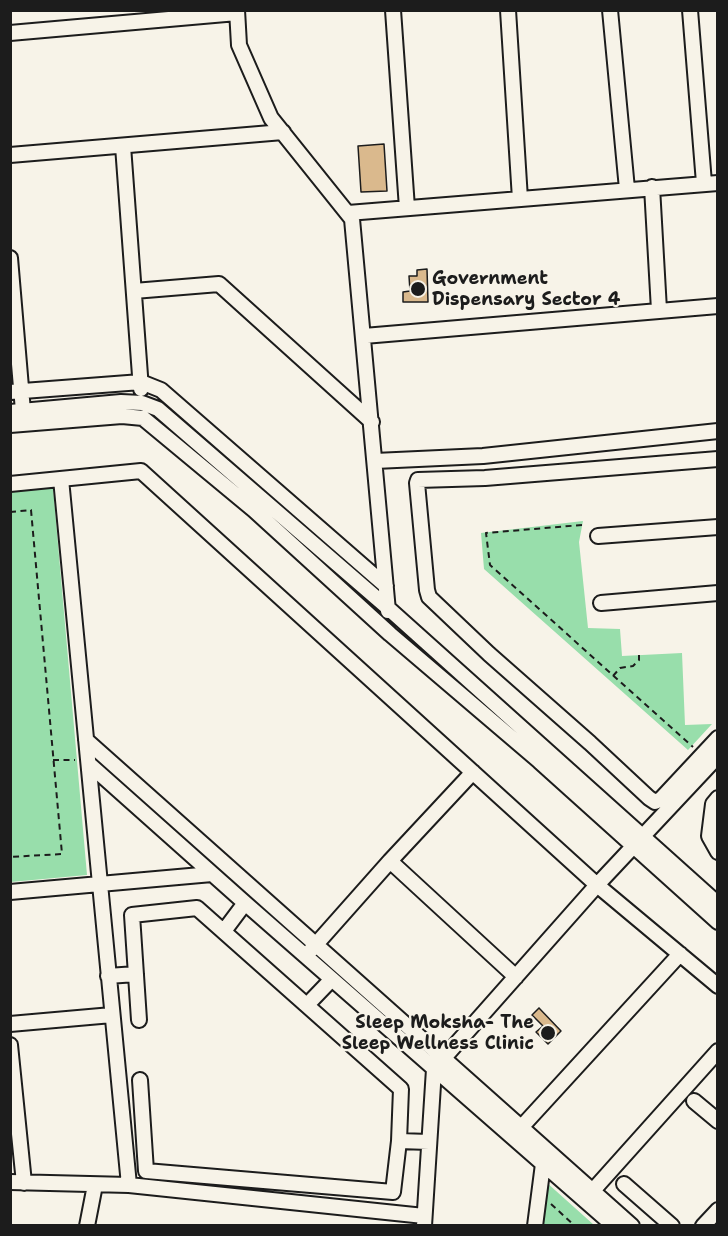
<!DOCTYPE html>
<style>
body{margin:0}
#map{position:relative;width:728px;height:1236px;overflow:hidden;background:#f7f3e8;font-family:"Shantell Sans",sans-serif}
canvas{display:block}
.frame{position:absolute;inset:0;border:12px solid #1c1c1c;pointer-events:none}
</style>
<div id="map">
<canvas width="728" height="1236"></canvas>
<div class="frame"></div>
</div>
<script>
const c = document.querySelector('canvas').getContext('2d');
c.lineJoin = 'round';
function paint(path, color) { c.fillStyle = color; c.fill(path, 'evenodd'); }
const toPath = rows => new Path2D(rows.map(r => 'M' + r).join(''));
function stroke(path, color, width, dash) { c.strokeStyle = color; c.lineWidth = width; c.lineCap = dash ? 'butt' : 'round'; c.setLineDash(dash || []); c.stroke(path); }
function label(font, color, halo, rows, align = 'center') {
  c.font = font + ' "Shantell Sans",sans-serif'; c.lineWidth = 4.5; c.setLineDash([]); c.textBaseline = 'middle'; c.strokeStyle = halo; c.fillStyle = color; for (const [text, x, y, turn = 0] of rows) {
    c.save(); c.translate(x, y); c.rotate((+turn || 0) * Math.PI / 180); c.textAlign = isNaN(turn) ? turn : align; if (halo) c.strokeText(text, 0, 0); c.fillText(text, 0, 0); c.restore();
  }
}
const green = toPath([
 [53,487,87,875,11,882,11,490],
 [583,521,579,542,588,628,620,629,622,656,682,653,685,725,712,724,688,750,484,569,481,533],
 [546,1182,594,1225,540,1226]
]);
const building = toPath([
 [384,144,387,191,361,192,358,146,384,144],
 [427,269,428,302,403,302,403,292,410,291,409,276,417,276,417,270,427,269],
 [539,1008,561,1031,548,1044,536,1032,543,1026,532,1015,539,1008]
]);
const path = toPath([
 [10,512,31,510,62,854,10,857],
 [582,525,486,533,490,565,693,747],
 [613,676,620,668,633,666,639,660,639,655],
 [53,760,75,760],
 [551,1204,575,1226]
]);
const minor = toPath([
 [237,10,239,45,271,118,352,219,388,611],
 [393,10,407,208],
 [508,10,520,199],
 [610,10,627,189],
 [690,10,704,183],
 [10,33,237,13],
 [123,146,141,389],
 [10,155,283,132],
 [652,187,659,310],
 [348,213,718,183],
 [10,258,23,411],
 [134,291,219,284,372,422],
 [364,336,718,306],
 [10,392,141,382,161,390,386,586],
 [10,412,121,402,142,403,158,409,388,608,718,904],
 [10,425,122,416,143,418,254,510,390,634,539,761,718,922],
 [718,459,485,478,418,480,417,483,427,590,429,597,489,654,590,743,649,798,655,802,661,799,718,738],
 [375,461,483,456,718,431],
 [61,479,129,1185],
 [10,484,141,471,597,885,718,986],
 [598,536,718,527],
 [601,603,718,593],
 [86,740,632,1226],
 [89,764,245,903,614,1226],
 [718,798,713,804,709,836,718,852],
 [390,861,516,977],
 [10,892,212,874],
 [224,931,245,903],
 [311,950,390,861,473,772],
 [108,976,136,974],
 [307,1005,332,979],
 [139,1020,132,915,197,908,401,1089,399,1141,393,1192,146,1171,140,1080],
 [10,1024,112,1015],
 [10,1045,24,1183],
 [694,1101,718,1121],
 [516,1133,680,954],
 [399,1141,429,1142],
 [10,1182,129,1185,424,1216],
 [624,1184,672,1226],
 [588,1196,718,1051],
 [87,1226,95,1185],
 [424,1226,434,1069,597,885,718,756],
 [535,1226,543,1164],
 [703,1226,718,1210]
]);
const markers = [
 [418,289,8,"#1c1c1c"],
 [548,1033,8,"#1c1c1c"]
];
const poiNames = [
 ["Government",432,279],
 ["Dispensary Sector 4",432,300],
 ["Sleep Moksha- The",534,1023,"right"],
 ["Sleep Wellness Clinic",534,1044,"right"]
];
paint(green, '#98deab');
paint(building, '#dab98d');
stroke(building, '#1c1c1c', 1.5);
stroke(minor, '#1c1c1c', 18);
stroke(path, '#1c1c1c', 2, [6, 4.5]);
stroke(minor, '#f7f3e8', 14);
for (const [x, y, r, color] of markers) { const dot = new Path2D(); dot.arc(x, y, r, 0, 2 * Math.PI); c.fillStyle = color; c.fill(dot); stroke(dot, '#f7f3e8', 2); }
label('bold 18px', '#1c1c1c', '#f7f3e8', poiNames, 'left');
</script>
